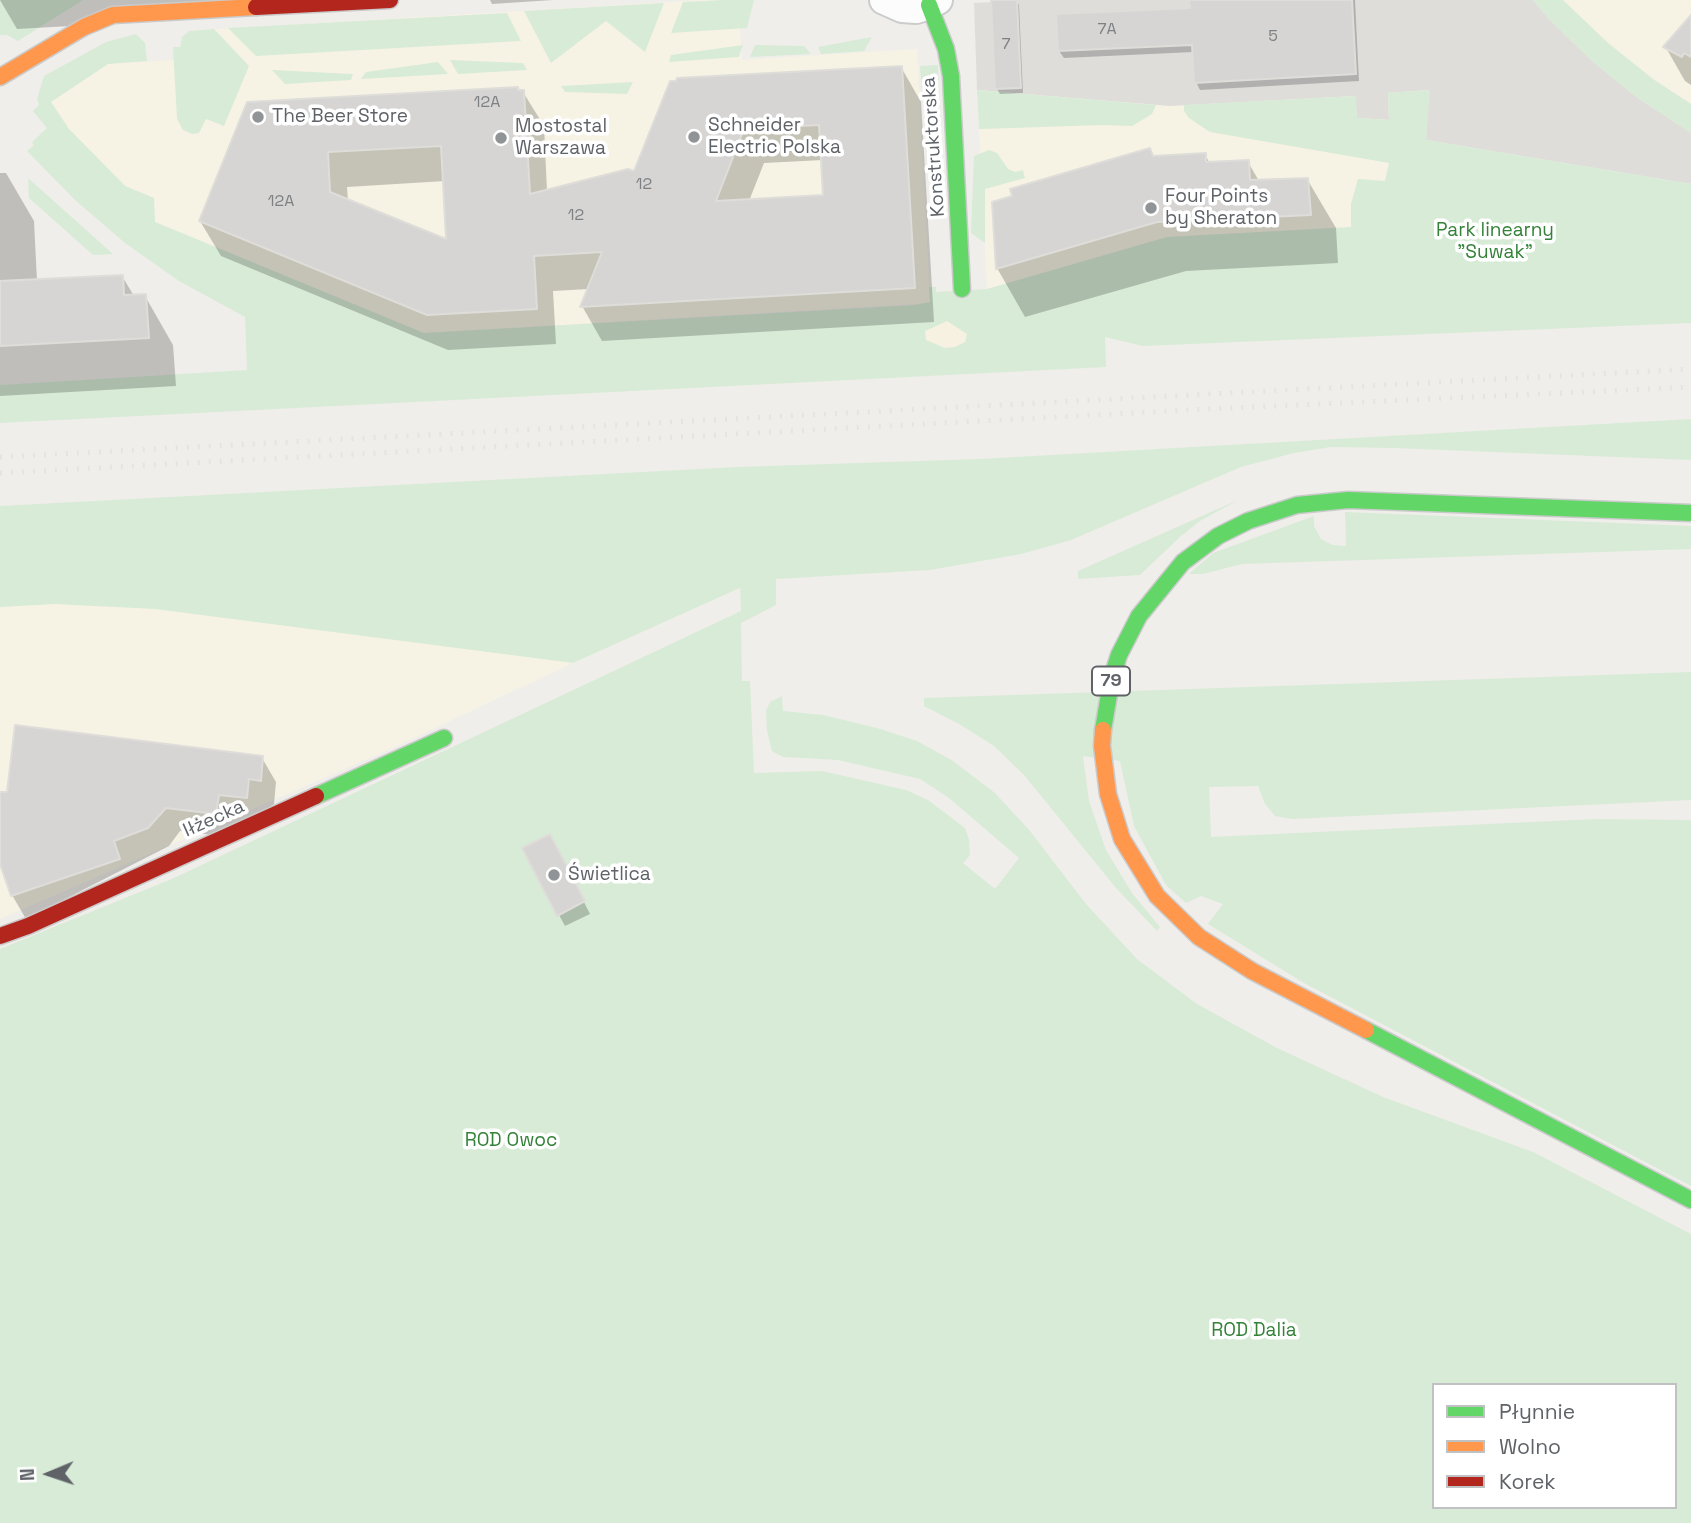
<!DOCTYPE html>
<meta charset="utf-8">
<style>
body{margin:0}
#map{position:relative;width:1691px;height:1523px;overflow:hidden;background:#efeeea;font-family:"Space Grotesk",sans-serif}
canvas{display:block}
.legend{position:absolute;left:1432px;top:1383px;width:245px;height:126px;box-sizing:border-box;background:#fff;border:2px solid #bfc1c3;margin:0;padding:9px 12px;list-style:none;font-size:21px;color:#5f6368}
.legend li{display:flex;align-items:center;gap:14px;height:35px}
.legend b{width:35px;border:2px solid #bfc1c3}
.north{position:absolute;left:14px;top:1439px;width:70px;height:70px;-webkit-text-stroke:5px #fff;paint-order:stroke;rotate:268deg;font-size:19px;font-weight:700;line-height:28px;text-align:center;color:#5f6368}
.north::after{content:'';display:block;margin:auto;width:24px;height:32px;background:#5f6368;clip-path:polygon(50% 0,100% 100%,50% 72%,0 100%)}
</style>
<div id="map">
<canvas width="1691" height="1523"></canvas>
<ul class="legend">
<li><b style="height:9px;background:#63d668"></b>Płynnie</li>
<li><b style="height:9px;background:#ff974d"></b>Wolno</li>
<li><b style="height:9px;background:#b3261e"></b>Korek</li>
</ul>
<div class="north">N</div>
</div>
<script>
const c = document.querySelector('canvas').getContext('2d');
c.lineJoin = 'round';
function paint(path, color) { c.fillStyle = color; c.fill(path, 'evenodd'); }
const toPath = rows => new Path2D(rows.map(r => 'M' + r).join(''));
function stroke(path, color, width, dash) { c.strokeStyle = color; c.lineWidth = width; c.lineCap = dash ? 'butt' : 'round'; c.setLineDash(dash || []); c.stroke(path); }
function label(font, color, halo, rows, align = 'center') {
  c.font = font + ' "Space Grotesk",sans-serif'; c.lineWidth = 7; c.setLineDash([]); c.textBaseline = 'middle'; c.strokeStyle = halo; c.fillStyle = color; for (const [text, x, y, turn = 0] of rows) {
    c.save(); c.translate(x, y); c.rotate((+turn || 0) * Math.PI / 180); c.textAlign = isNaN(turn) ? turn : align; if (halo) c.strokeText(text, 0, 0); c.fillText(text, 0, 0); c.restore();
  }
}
const commercial = toPath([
 [705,0,738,0,742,60,917,49,930,303,424,333,155,222,154,198,126,186,69,129,51,102,108,64,174,60,173,47,180,47,182,37,189,31],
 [1563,0,1691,0,1691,104,1653,79,1608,43],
 [977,90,1170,106,1356,96,1389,120,1393,225,1167,237,987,289],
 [0,506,740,588,573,663,386,751,0,919]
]);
const industrial = toPath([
 [991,0,1533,0,1549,19,1591,60,1635,96,1691,133,1691,184,1426,140,1429,90,1388,93,1389,120,1357,118,1355,96,1170,106,977,90,974,3,991,2]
]);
const green = toPath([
 [0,0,83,0,18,41,7,35,0,35],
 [722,0,754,0,747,28,671,33,683,2],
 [1533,0,1563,0,1608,43,1653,79,1691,104,1691,133,1635,96,1591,60,1549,19],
 [664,3,645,52,606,21,551,63,524,11],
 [507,13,521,41,256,56,228,28],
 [214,29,249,66,224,126,206,119,199,133,192,134,183,130,177,119,173,47,180,47,182,37,189,31],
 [136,34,145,43,147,61,108,64,51,102,69,129,125,186,154,198,155,222,424,333,915,305,930,302,929,287,936,287,936,292,987,289,1167,237,1351,227,1351,204,1358,179,1385,181,1389,163,1210,132,1189,118,1184,111,1184,105,1356,96,1357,118,1389,120,1388,93,1430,90,1426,140,1691,184,1691,323,1143,346,1105,337,1106,367,0,423,0,385,247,370,245,317,179,281,125,243,75,200,27,151,34,145,32,142,47,128,33,111,39,105,37,99,44,76,106,42],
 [872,37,864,51,821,54,818,47],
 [743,45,739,57,669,62,671,55],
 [755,45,804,46,811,54,750,57],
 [450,60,523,63,527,70,458,74],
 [438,62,448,74,361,79,366,72],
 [938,65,939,106,923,106,920,66],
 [272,70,353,74,351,80,285,84],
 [633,82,627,94,565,92,561,86],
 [977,90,1156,105,1152,114,1132,126,1102,125,983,129,979,129],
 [989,150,997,153,1008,169,1015,172,1023,170,1025,178,985,189,985,243,971,233,974,156],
 [28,178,113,254,93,255,29,198],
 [1691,419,1691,460,1394,448,1331,447,1294,453,1241,467,1071,540,1021,554,930,570,776,579,776,605,741,623,742,681,750,681,754,773,822,771,906,790,928,800,965,828,969,840,970,855,963,863,995,889,1019,858,949,798,920,779,838,760,783,757,772,751,767,731,766,711,770,702,782,696,783,711,823,715,877,728,917,741,953,761,995,793,1030,831,1086,904,1137,959,1197,1004,1277,1048,1383,1097,1533,1152,1691,1234,1691,1523,0,1523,0,949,174,878,741,611,740,588,573,663,155,609,54,604,0,607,0,506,737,467,980,459],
 [1434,1385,1675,1385,1675,1507,1434,1507],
 [1238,500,1200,521,1181,536,1140,575,1078,579,1078,571],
 [1345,512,1691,526,1691,549,1242,564,1203,574,1189,574,1213,553,1314,516,1314,526,1321,539,1333,545,1346,546],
 [1691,672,1691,800,1292,819,1275,816,1265,804,1258,786,1209,787,1211,837,1596,819,1691,820,1691,1186,1304,983,1208,924,1223,904,1201,896,1186,903,1166,885,1134,826,1120,761,1083,756,1089,801,1106,850,1132,893,1160,927,1157,931,1116,888,1024,775,994,746,959,724,924,706,924,698]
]);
const sand = toPath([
 [947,321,967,334,965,342,955,347,945,348,926,340,925,331]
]);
const shadow = toPath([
 [0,0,250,0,251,16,17,29],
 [490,0,553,0,492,4],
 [1016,0,1019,5,1023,93,1000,94,997,89,993,1],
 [1191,0,1355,0,1359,81,1200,90,1196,82,1194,52,1064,58,1059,51,1192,10],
 [1691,17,1691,85,1685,81,1665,46],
 [901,67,921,102,934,322,602,341,582,306,589,289,553,291,556,344,448,350,221,256,200,221,249,104,523,92,544,126,547,191,635,173,671,83],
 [823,160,825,197,749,201,764,163],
 [445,181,448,242,348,201,347,187],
 [1205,154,1210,164,1248,162,1259,181,1307,179,1336,228,1338,263,1186,271,1025,317,997,268,1154,158],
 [0,173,6,173,34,221,37,281,122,276,134,296,145,296,173,345,176,386,0,396],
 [262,758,276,782,274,804,229,837,180,831,169,846,26,919,12,895,0,859,0,796],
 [556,847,590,914,565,926,559,915]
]);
const building = toPath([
 [991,0,1017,0,1021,88,995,89,991,0],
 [1189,0,1352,0,1356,74,1194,83,1192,45,1058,51,1056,14,1190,8,1189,0],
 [1691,15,1691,57,1684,53,1682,57,1663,47,1691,15],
 [902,66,915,288,580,307,602,252,534,256,537,309,427,315,199,221,247,102,518,87,518,90,524,90,530,194,628,169,634,171,670,81,676,81,677,78,902,66],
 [819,125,823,195,716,201,744,129,819,125],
 [441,146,446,239,330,192,328,152,441,146],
 [1150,148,1153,156,1206,153,1206,162,1249,160,1250,180,1308,178,1311,215,1157,222,996,269,992,202,1012,196,1010,189,1150,148],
 [123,275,124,295,146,294,149,338,0,346,0,281,123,275],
 [15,725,263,756,261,781,249,779,247,798,219,795,216,814,166,808,148,828,114,841,120,859,11,896,0,864,0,792,7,792,15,725],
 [550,834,585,901,557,916,522,848,550,834]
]);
const street = toPath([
 [884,0,902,8,916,9,929,5,938,0]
]);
const fast = toPath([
 [929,5,946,49,951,76,962,289],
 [1103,730,1112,677,1119,655,1139,616,1183,562,1218,536,1248,521,1297,505,1348,500,1691,513],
 [316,796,444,738],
 [1366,1030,1691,1200]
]);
const slow = toPath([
 [0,77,84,27,113,15,256,7],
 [1103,730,1102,746,1108,794,1122,839,1157,896,1199,937,1252,971,1366,1030]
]);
const jam = toPath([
 [256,7,390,0],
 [0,936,28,926,316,796]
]);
const rail = toPath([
 [0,457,1691,369],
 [0,473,1188,410,1691,387]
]);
const markers = [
 [258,117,7,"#919496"],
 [694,137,7,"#919496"],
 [501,138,7,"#919496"],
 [1151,208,7,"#919496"],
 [554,875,7,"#919496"]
];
const numberNames = [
 ["7A",1107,30],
 ["5",1273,37],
 ["7",1006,45],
 ["12A",487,103],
 ["12",644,185],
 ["12A",281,202],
 ["12",576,216]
];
const shields = [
 [1111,681,38]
];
const shieldNames = [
 ["79",1111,681]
];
const poiNames = [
 ["The Beer Store",272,117],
 ["Schneider",708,126],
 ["Electric Polska",708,148],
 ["Mostostal",515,127],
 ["Warszawa",515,149],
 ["Four Points",1165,197],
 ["by Sheraton",1165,219],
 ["Świetlica",568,875]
];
const streetNames = [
 ["Konstruktorska",934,147,-94],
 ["Iłżecka",214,819,-24]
];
const parkNames = [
 ["Park linearny",1495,231],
 ["\"Suwak\"",1495,253],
 ["ROD Owoc",511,1141],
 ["ROD Dalia",1254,1331]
];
paint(commercial, '#f7f3e4');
paint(industrial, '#dfddda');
paint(green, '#d8ebd6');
paint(sand, '#f6f1e1');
paint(shadow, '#0003');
paint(building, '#d6d5d3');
stroke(building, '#deddd9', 2);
stroke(street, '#cbcccc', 32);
stroke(fast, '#cacacb', 19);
stroke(slow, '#cacacb', 19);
stroke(jam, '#cacacb', 19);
stroke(street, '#fdfcfc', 28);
stroke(fast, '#63d668', 16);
stroke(slow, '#ff974d', 16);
stroke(jam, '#b3261e', 16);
stroke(rail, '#e4e4e4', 5, [2, 9]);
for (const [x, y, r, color] of markers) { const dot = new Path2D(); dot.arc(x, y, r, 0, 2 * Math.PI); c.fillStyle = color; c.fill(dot); stroke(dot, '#fff', 2.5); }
label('16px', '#7e8184', null, numberNames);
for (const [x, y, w] of shields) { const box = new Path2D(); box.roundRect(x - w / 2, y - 14.5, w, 29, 5); c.fillStyle = '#fff'; c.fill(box); stroke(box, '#5f6368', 2); }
label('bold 18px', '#5f6368', null, shieldNames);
label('19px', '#5f6368', '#fff', poiNames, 'left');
label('19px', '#5f6368', '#fff', streetNames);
label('19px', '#348238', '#fff', parkNames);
</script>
